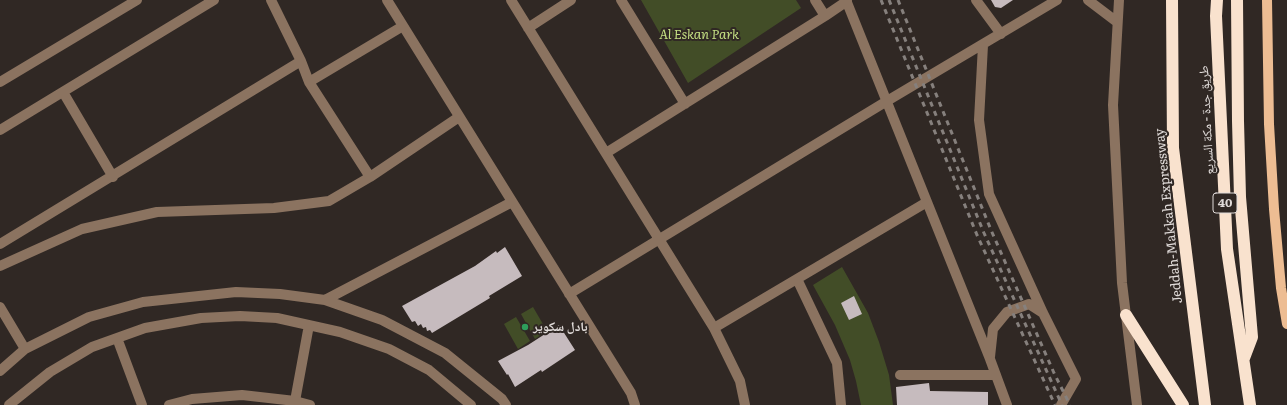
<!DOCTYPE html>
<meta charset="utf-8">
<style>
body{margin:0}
canvas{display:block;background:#302824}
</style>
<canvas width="1287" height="405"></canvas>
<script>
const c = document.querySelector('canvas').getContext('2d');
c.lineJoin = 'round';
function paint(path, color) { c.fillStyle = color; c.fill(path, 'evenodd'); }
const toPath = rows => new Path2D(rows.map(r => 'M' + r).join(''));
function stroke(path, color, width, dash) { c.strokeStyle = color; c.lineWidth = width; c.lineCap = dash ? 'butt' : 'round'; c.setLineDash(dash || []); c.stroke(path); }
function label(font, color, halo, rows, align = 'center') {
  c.font = font + ' Literata,"Noto Naskh Arabic",serif'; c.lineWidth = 4; c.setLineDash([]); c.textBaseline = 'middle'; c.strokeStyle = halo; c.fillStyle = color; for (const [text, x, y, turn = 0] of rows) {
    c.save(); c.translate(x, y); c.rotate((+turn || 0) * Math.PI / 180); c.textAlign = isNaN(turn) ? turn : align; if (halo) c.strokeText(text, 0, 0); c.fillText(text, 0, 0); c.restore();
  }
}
const green = toPath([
 [641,0,796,0,801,8,688,83],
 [842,267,868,313,879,342,889,375,893,405,861,405,856,381,850,360,835,325,813,285],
 [533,307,547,331,535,339,521,314],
 [516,317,530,341,518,349,504,324]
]);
const building = toPath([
 [991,0,1013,0,1001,8,995,7],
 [505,247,522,276,489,296,490,298,432,333,430,330,427,331,426,327,423,328,421,324,418,326,415,321,412,322,402,306,475,266,496,251,497,253],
 [854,296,862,314,849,320,841,303],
 [559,325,575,350,542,372,541,370,515,387,508,374,507,375,498,361,528,345],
 [929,383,930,391,988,392,988,405,897,405,896,387]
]);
const minor = toPath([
 [271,0,301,61,309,82,370,177],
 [387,0,631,393,635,405],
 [511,0,714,328,740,381,745,405],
 [621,0,685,104],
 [815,0,825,16],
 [846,0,990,359,1007,405],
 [976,0,1001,34],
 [1088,0,1117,22],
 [1119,0,1113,105,1122,283,1137,405],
 [528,28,571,0],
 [983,45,979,120,989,194,1043,313,1076,379,1061,405],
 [0,82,137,0],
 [309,82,403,26],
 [63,92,113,177],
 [0,130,214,0],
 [606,153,825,16,847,1],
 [0,244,301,61],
 [0,266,82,229,157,212,274,208,329,201,370,177,459,117],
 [797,279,837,363,841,405],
 [569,294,887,101,1057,0],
 [325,300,512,202],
 [0,307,25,349],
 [714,328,927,202],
 [117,338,142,405],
 [990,357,993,329,1007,312,1029,304,1043,313],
 [0,371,25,349,89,317,143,302,236,292,280,294,325,300,382,320,445,353,502,399,506,405],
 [900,375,996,375],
 [295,401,309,325],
 [9,405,50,372,92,347,145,328,201,318,240,316,277,318,340,332,389,349,429,370,471,405],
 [169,405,192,399,242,395,295,401,310,405]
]);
const major = toPath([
 [1267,0,1269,124,1274,209,1281,288,1287,324]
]);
const highway = toPath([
 [1172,0,1173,148,1205,405],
 [1217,0,1216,16,1227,249,1250,405],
 [1237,0,1238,121,1240,197,1252,337,1244,358],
 [1126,315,1183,405]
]);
const rail = toPath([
 [881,0,977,235,1055,405],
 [889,0,984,233,1062,405],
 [898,0,991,230,1054,373,1070,405]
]);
const markers = [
 [525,327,4,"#2e9e5b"]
];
const shields = [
 [1225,203,24]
];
const shieldNames = [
 ["40",1225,203]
];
const parkNames = [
 ["Al Eskan Park",699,35]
];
const streetNames = [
 ["طريق جدة - مكة السريع",1207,120,-93],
 ["Jeddah-Makkah Expressway",1169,216,-96]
];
const poiNames = [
 ["بادل سكوير",533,327]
];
paint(green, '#424d27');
paint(building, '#c6bbbe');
stroke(minor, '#8b7360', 10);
stroke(major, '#edbd93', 10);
stroke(highway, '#f9e2ce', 12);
stroke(rail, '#86807d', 3, [5, 5]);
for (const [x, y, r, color] of markers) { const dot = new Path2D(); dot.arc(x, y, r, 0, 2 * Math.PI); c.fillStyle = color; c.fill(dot); stroke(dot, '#302824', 1.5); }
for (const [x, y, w] of shields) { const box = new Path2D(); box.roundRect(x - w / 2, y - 10, w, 20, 3); c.fillStyle = '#302824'; c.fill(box); stroke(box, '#e0dbd9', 1); }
label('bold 12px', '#e0dbd9', null, shieldNames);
label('italic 13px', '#c3de82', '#302824', parkNames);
label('13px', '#e0dbd9', '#302824', streetNames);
label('bold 13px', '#e0dbd9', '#302824', poiNames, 'left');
</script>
